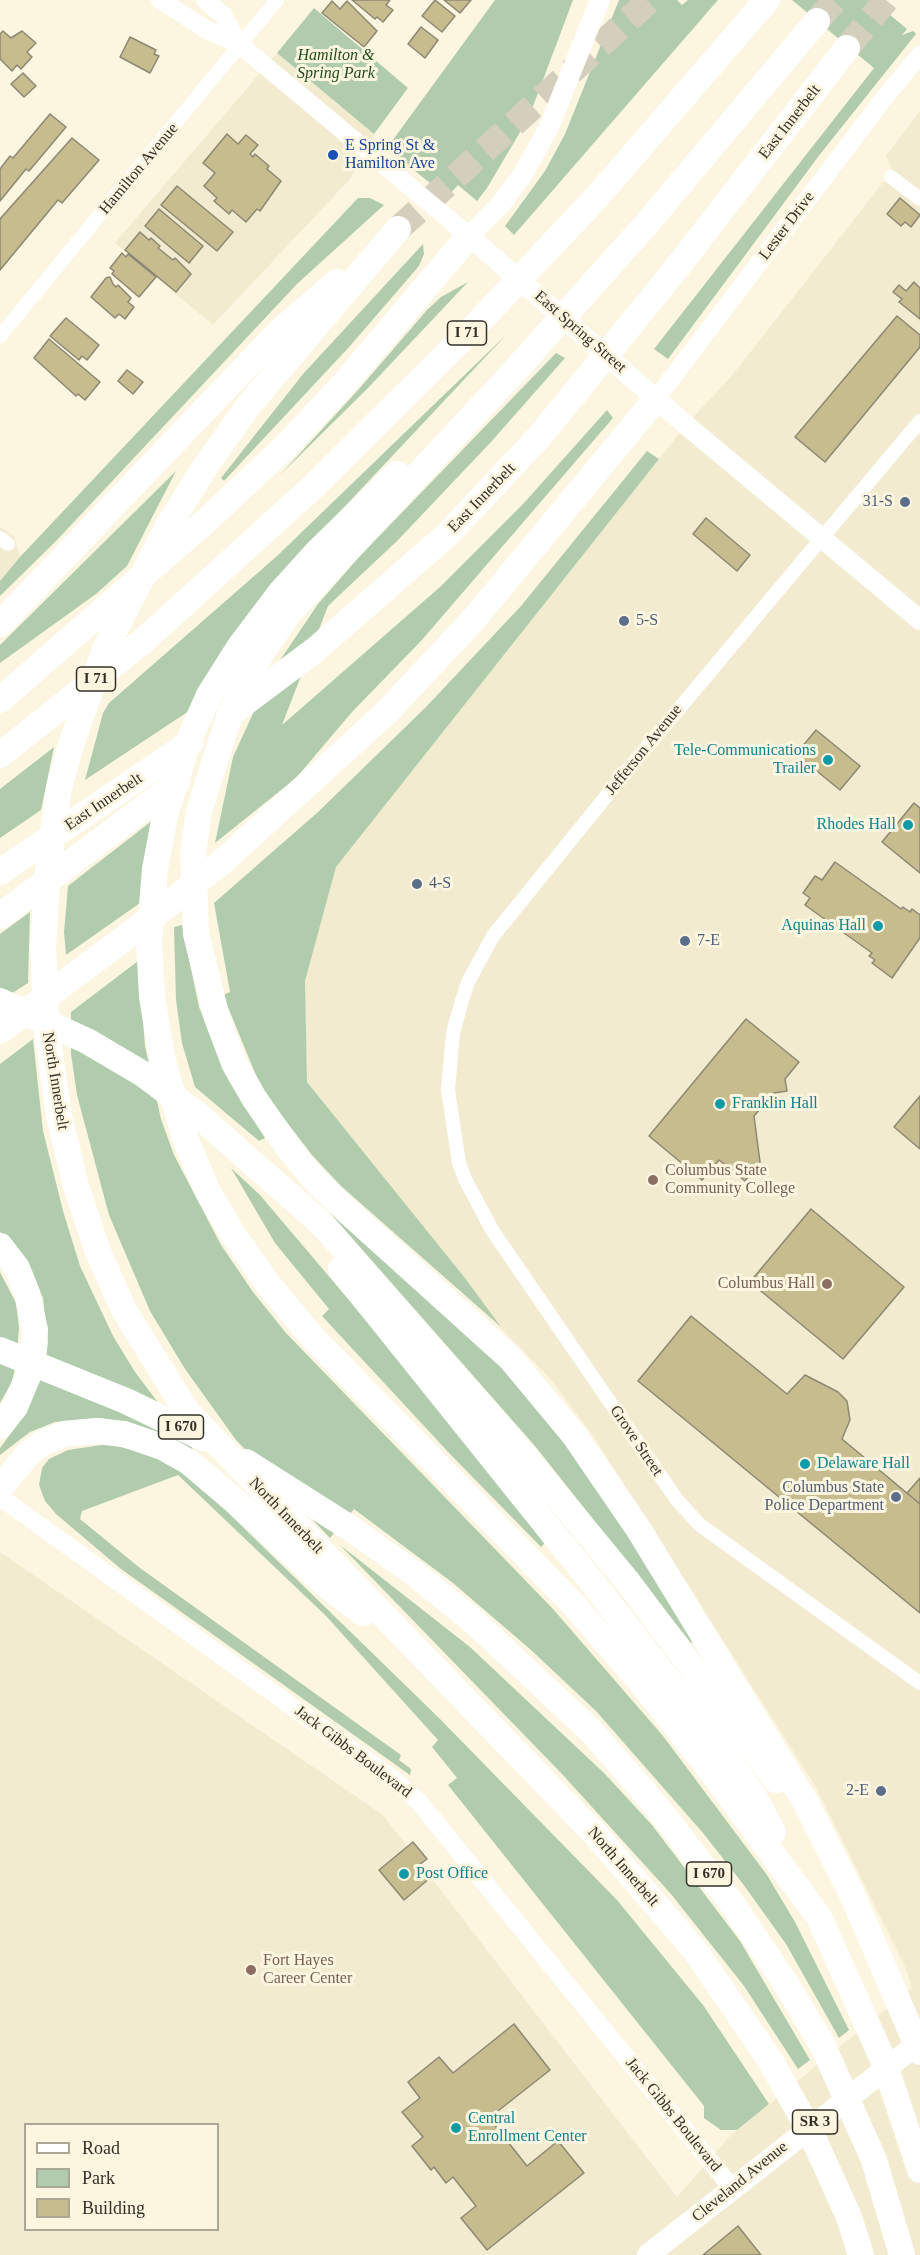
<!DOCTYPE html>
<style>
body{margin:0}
#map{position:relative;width:920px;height:2255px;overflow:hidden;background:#fcf6e1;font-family:"Times New Roman",serif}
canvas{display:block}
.legend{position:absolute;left:24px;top:2123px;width:195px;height:108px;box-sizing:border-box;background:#fcf6e1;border:2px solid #aba797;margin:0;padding:8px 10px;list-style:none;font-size:18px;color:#323028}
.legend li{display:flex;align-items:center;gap:12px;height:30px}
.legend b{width:30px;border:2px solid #aba797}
</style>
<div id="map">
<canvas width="920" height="2255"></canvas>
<ul class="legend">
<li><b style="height:8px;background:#fff"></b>Road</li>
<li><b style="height:16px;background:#b0ccac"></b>Park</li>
<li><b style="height:16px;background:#c7bc8e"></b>Building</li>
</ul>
</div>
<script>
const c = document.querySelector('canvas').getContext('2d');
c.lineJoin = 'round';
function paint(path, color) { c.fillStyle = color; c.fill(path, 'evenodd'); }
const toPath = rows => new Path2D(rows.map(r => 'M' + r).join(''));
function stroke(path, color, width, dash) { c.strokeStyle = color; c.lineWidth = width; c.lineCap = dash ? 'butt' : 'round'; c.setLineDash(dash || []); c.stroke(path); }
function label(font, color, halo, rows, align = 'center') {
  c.font = font + ' "Times New Roman",serif'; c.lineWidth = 6; c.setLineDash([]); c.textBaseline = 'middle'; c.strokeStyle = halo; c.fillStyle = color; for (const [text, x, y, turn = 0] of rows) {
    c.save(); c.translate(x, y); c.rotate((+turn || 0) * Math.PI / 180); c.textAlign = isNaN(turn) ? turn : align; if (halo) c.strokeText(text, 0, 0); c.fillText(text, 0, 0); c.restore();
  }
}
const built = toPath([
 [277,53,374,134,350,179,213,325,115,243],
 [920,111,920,2255,0,2255,0,1552,383,1815,677,2197,730,2136,912,1988,906,1969,814,1784,594,1437,548,1376,500,1327,465,1278,307,1082,305,981,336,867,686,425,730,378,885,180,896,178,886,156],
 [26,2124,218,2124,218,2230,26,2230],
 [0,527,14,536,20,557,0,581]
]);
const green = toPath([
 [495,0,573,0,529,117,487,188,477,201,458,185,447,197,387,148],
 [619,0,677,0,682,5,688,0,718,0,514,235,505,226,545,171,565,134],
 [792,0,872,0,907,29,902,35,913,31,916,34,821,153,668,359,654,349,874,68],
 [314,8,408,88,374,134,277,53],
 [358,198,370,198,384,205,298,283,57,540,0,596,0,581,20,557],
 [423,244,424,254,419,266,350,346,224,481,221,478,303,374],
 [468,282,367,389,280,475,359,389,427,310,441,297],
 [507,334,271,585,189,711,85,780,103,713,109,703,277,556],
 [556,353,565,358,491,442,398,540,328,606,282,725,440,587,523,504,607,410,613,418,421,641,352,712,296,778,215,843,233,757,272,672,318,604,359,557],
 [647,451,659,459,336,867,305,981,307,1082,465,1278,501,1327,341,1186,312,1155,262,1090,223,995,230,992,214,903,318,812,426,707,521,606],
 [176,471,127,566,96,594,0,663,0,645],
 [54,747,41,810,0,838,0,789],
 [153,820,140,903,66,955,64,932,68,886],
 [30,912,28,983,0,1001,0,934],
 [182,925,199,1007,229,1081,265,1138,259,1141,195,1087,182,1043,176,1000,174,927],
 [138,961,145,1046,161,1119,174,1155,221,1245,253,1292,286,1333,553,1609,663,1736,767,1875,795,1922,849,2030,839,2038,786,1944,743,1884,703,1833,596,1711,531,1650,453,1583,354,1509,330,1538,236,1440,185,1369,150,1311,109,1215,77,1095,71,1054,71,1012],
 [33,1039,43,1131,63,1211,80,1266,113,1336,135,1372,193,1449,188,1453,130,1426,102,1418,55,1422,30,1432,0,1455,0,1448,16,1426,43,1371,48,1344,43,1298,34,1277,11,1242,0,1232,0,1064],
 [231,1168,260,1195,393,1352,545,1543,541,1547,450,1454,322,1316,329,1309,275,1243],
 [329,1212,519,1382,597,1486,694,1641,691,1643,535,1446],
 [0,1272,16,1303,19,1328,16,1364,12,1382,0,1403],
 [108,1444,154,1455,179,1470,209,1494,439,1718,617,1900,703,2005,769,2104,737,2130,721,2130,704,2118,704,2106,448,1785,457,1778,432,1747,438,1740,326,1616,178,1475,82,1511,80,1519,140,1568,401,1755,399,1760,411,1769,410,1775,121,1569,56,1514,45,1501,39,1485,42,1468,49,1459,68,1450],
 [340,1545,470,1647,604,1773,652,1825,740,1941,810,2060,798,2069,744,1986,671,1894,562,1774]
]);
const building = toPath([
 [352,0,390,0,386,5,393,10,383,22,377,17,375,19,352,0],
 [435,0,455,16,442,32,422,16,435,0],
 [444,0,471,0,460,13,444,0],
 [332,1,340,9,347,1,377,31,364,47,322,13,332,1],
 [421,27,438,40,425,58,408,44,421,27],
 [3,31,11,38,22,31,36,43,27,52,32,57,21,69,17,65,12,71,0,59,0,34,3,31],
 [130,37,156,50,154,54,159,56,150,73,120,57,130,37],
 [23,73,36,86,24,97,11,84,23,73],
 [50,114,66,127,29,171,26,169,0,201,0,169,10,156,13,158,50,114],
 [227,134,238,144,246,135,258,145,250,154,253,157,255,154,269,166,267,169,281,181,260,211,257,209,246,222,232,210,229,214,214,201,217,198,204,186,215,173,203,163,227,134],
 [72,138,99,160,62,203,58,200,0,270,0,219,72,138],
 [177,186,233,232,217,251,161,205,177,186],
 [900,198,920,215,911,227,905,222,901,226,887,214,900,198],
 [159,209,203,246,189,263,145,226,159,209],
 [140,232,149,240,151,238,160,246,158,248,173,260,175,258,191,274,176,292,125,250,140,232],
 [122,253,126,257,128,254,156,277,139,297,112,274,114,271,110,268,122,253],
 [106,278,110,277,113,284,116,287,118,285,131,298,128,302,134,307,125,319,119,314,115,318,91,297,106,278],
 [914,282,920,288,920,319,899,302,902,299,893,292,899,285,906,291,914,282],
 [897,316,920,335,920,347,825,462,795,437,897,316],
 [66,318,99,345,87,360,82,356,79,360,50,336,66,318],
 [49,339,100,382,85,400,78,394,76,396,34,358,49,339],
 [127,370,143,382,133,394,118,381,127,370],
 [706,518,750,555,737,571,693,534,706,518],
 [816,730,860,766,840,790,796,754,816,730],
 [914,803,920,808,920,873,882,842,914,803],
 [835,862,901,909,903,907,910,912,912,909,920,915,920,938,892,978,872,963,875,960,869,956,872,953,805,905,810,898,803,893,815,876,822,880,835,862],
 [746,1019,799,1062,785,1079,787,1091,774,1093,754,1116,760,1162,745,1181,719,1160,702,1180,649,1136,746,1019],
 [920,1096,920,1149,894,1127,920,1096],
 [811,1209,904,1287,843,1359,750,1282,811,1209],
 [691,1316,787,1394,805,1375,838,1392,847,1401,850,1420,842,1439,920,1504,920,1613,638,1381,691,1316],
 [920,1478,920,1504,907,1493,920,1478],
 [413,1842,427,1859,419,1865,430,1878,404,1900,379,1870,413,1842],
 [514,2024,550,2070,489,2118,527,2166,558,2141,584,2173,487,2250,461,2218,476,2206,453,2177,446,2183,434,2167,431,2170,412,2146,423,2137,402,2112,420,2098,408,2082,439,2057,453,2073,514,2024],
 [738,2226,761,2255,703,2255,738,2226]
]);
const motorwayTunnel = toPath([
 [817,21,835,0],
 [847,48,886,0],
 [398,229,650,0]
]);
const minor = toPath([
 [891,177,920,199],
 [0,336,277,0],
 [920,421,625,773,493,936,468,982,461,1004,453,1033,448,1090,459,1163,465,1179,492,1230,677,1500,700,1525,920,1683],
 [0,538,8,544]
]);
const tertiary = toPath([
 [160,0,207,30,239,44,469,236],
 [205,0,223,15,239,44],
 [656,399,885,97,920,55],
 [0,1497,393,1779,419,1802,732,2188]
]);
const secondary = toPath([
 [600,0,549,127,523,174,500,205,469,236,686,425,920,620]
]);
const primary = toPath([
 [648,2255,920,2042]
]);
const motorway = toPath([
 [817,21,644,227,511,375,289,613,262,652,231,711,199,811,193,853,196,934,217,1018,234,1063,254,1098,290,1150,315,1180,344,1208,510,1358,574,1435,639,1530,806,1803,851,1892,920,2052],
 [398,229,249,405,203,470,168,526,105,649,70,748,59,788,48,869,43,946,47,1032,59,1116,76,1186,98,1252,124,1310,187,1412,595,1834,694,1949,770,2060,811,2133,849,2217,861,2255],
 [397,474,318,551,280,593,240,646,209,695,188,742,165,815,155,869,149,941,152,997,163,1062,185,1138,207,1190,232,1233,271,1288,316,1341,573,1604,639,1680,711,1771,819,1917,884,2062,920,2170],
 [0,624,279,332,337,282],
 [0,700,208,519,285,447,342,386,469,236],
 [235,710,315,650,448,534,539,437,672,274,847,48],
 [0,755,142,642,314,486,477,324,597,197,767,0],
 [0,872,191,742],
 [0,916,177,783],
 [0,1001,87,1041,143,1074,198,1115,323,1225,507,1435,628,1582,776,1780],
 [0,1031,133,932,222,862,386,713,474,619,656,399],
 [0,1246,17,1268,27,1293,35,1330,33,1364,15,1407,0,1426],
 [341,1269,600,1592,708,1732,752,1793,773,1832],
 [0,1350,126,1401,203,1438],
 [246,1462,350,1528,415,1574,471,1619,591,1731,657,1807,733,1905,788,1987,823,2046,874,2160,902,2255],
 [0,1488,28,1454,42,1443,64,1434,96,1431,124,1434,162,1447,189,1462,235,1501,326,1585,363,1613]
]);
const markers = [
 [333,155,6,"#1a4fb4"],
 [905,502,6,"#5c6f8a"],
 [624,621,6,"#5c6f8a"],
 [828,760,6,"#0f9aa8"],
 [908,825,6,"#0f9aa8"],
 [417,884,6,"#5c6f8a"],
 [878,926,6,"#0f9aa8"],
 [685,941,6,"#5c6f8a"],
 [720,1104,6,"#0f9aa8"],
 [653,1180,6,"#8d6e63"],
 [827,1284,6,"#8d6e63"],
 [805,1464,6,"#0f9aa8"],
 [896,1497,6,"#5c6f8a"],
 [881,1791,6,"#5c6f8a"],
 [404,1874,6,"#0f9aa8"],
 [251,1970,6,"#8d6e63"],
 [456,2128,6,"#0f9aa8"]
];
const shields = [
 [467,333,39],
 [96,679,39],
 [181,1427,45],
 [709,1874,45],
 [815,2122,45]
];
const shieldNames = [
 ["I 71",467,333],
 ["I 71",96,679],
 ["I 670",181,1427],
 ["I 670",709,1874],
 ["SR 3",815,2122]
];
const parkNames = [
 ["Hamilton &",336,56],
 ["Spring Park",336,74]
];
const streetNames = [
 ["East Innerbelt",790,122,-52],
 ["Hamilton Avenue",139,169,-50],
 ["Lester Drive",787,226,-53],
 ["East Spring Street",580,332,41],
 ["East Innerbelt",482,498,-46],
 ["Jefferson Avenue",644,750,-51],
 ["East Innerbelt",104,802,-34],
 ["North Innerbelt",55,1081,81],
 ["Grove Street",636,1441,56],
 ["North Innerbelt",286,1516,46],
 ["Jack Gibbs Boulevard",353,1752,37],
 ["North Innerbelt",623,1867,49],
 ["Jack Gibbs Boulevard",673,2115,51],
 ["Cleveland Avenue",740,2182,-39]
];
const transitNames = [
 ["E Spring St &",345,146],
 ["Hamilton Ave",345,164]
];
const serviceNames = [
 ["31-S",893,502],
 ["5-S",636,621,"left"],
 ["4-S",429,884,"left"],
 ["7-E",697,941,"left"],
 ["Columbus State",884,1488],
 ["Police Department",884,1506],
 ["2-E",869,1791]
];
const cultureNames = [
 ["Tele-Communications",816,751,"right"],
 ["Trailer",816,769,"right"],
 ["Rhodes Hall",896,825,"right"],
 ["Aquinas Hall",866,926,"right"],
 ["Franklin Hall",732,1104],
 ["Delaware Hall",817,1464],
 ["Post Office",416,1874],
 ["Central",468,2119],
 ["Enrollment Center",468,2137]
];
const educationNames = [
 ["Columbus State",665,1171],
 ["Community College",665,1189],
 ["Columbus Hall",815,1284,"right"],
 ["Fort Hayes",263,1961],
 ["Career Center",263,1979]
];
paint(built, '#f2ebcf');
paint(green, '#b0ccac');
paint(building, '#c7bc8e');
stroke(building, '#8d8875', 1.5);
stroke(motorwayTunnel, '#d4cebc', 26, [26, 13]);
stroke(minor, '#fff', 14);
stroke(tertiary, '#fff', 18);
stroke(secondary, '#fff', 20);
stroke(primary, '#fff', 22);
stroke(motorway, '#fff', 26);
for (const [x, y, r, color] of markers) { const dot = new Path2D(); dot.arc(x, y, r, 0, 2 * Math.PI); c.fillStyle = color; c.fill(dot); stroke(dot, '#fcf6e1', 2); }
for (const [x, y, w] of shields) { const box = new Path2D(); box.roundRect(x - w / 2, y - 12, w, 24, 4.5); c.fillStyle = '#fcf6e1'; c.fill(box); stroke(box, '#323028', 1.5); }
label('bold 15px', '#323028', null, shieldNames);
label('italic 16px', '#1f4b1a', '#fcf6e1', parkNames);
label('16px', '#323028', '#fcf6e1', streetNames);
label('16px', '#164399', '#fcf6e1', transitNames, 'left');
label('16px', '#4e5e75', '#fcf6e1', serviceNames, 'right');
label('16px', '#0d838f', '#fcf6e1', cultureNames, 'left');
label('16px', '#785e54', '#fcf6e1', educationNames, 'left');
</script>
